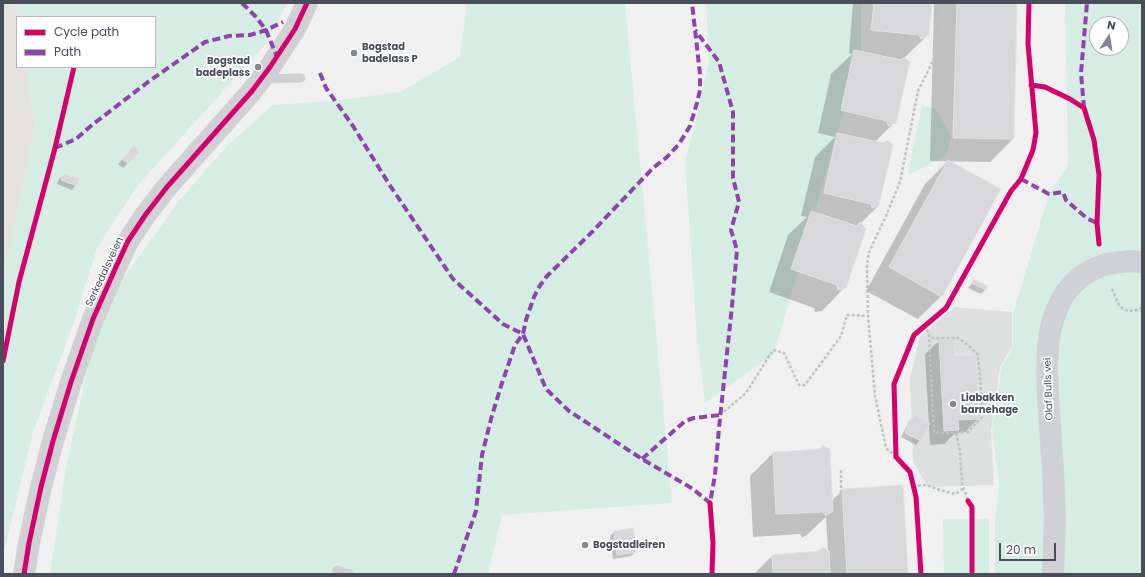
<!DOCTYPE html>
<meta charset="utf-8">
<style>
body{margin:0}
#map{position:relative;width:1145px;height:577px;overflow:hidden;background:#f0f0f0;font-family:Poppins,sans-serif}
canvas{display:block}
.frame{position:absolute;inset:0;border:4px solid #494e5b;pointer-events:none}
.legend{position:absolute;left:16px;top:16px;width:140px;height:52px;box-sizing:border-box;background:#fff;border:1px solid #b6b8bd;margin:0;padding:5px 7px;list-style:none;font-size:12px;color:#494e5b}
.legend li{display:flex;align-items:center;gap:8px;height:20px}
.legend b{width:20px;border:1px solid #b6b8bd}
.north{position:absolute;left:1089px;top:16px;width:40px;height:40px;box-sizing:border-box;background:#fff;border:1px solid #b6b8bd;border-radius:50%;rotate:12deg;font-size:11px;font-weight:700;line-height:16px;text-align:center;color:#494e5b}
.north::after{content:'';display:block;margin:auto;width:14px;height:18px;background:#83878f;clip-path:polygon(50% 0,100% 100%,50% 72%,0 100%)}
.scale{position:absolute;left:999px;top:543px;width:57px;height:18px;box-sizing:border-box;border:2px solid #494e5b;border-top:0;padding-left:5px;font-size:12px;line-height:14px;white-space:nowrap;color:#494e5b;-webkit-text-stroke:3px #fff;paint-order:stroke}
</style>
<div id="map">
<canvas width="1145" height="577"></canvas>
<div class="frame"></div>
<ul class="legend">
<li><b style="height:5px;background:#d6006c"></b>Cycle path</li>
<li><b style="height:5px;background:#8e44ad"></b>Path</li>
</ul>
<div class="north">N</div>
<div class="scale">20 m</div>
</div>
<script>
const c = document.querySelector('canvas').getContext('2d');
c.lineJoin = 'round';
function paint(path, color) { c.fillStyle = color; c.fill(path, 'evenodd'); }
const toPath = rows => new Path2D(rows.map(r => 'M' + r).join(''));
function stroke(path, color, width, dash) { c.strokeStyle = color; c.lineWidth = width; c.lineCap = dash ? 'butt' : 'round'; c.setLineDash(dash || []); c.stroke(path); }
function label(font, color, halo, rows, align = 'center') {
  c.font = font + ' Poppins,sans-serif'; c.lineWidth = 3.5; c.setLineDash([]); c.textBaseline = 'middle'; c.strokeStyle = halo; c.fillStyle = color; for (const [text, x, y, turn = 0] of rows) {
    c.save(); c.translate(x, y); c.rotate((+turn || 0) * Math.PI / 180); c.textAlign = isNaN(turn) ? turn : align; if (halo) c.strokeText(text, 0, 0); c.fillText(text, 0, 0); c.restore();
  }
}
const education = toPath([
 [955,307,1012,312,1012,347,1000,367,991,430,994,485,928,487,913,462,910,379,920,337]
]);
const green = toPath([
 [16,3,287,3,265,45,138,185,97,248,73,325,33,432,3,556,3,280,35,126,26,67,155,67,155,17,18,17],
 [467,3,625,3,672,503,502,515,488,574,50,574,66,467,99,318,127,273,179,201,227,146,273,105,332,101,400,92,460,57],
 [706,3,861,3,861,51,774,354,705,403,697,338,685,161,698,113,709,60],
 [1065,3,1142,3,1142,574,995,574,995,521,999,482,992,429,1002,366,1013,348,1013,314,1049,194,1068,165],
 [1097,24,1121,24,1121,48,1097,48],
 [922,106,935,108,951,136,947,155,913,173,908,173],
 [943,519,989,519,989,574,944,574]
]);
const sand = toPath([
 [3,3,16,3,18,17,17,17,17,67,26,67,35,126,3,280]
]);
const shadow = toPath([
 [853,3,930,3,928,35,904,58,895,122,875,142,884,144,879,205,860,224,845,287,822,311,815,312,814,308,769,292,788,235,807,217,801,216,815,157,835,137,818,133,831,74,852,54,849,53],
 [889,57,896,58,897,60,889,58],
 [934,3,1016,3,1013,139,990,162,930,161],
 [130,151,139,151,123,168,118,164],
 [948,161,941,296,918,319,866,291,925,184],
 [64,175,76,185,72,190,57,184,59,179],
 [974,281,986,289,981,294,968,288],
 [939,341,978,419,965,432,955,433,944,444,930,445,925,354],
 [915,416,920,440,916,445,901,437,910,420],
 [823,446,831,501,843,490,907,574,754,574,772,556,817,552,822,548,828,552,826,517,808,534,802,538,800,534,753,537,750,476,773,453,819,450],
 [614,532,636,551,631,556,613,559,610,536]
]);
const building = toPath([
 [874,3,932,3,929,35,921,39,919,35,871,30,874,3],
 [957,3,1017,3,1014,139,953,138,957,3],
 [854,50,901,60,904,57,910,62,896,123,888,126,887,121,841,110,854,50],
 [837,133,884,143,887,140,893,145,879,205,872,208,871,204,824,193,837,133],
 [134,145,140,151,128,164,122,159,134,145],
 [948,160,1001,189,942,297,889,267,948,160],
 [64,174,80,179,77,186,61,180,64,174],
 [811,211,857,226,860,222,866,229,846,288,838,290,837,285,791,269,811,211],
 [973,279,988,286,986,290,972,283,973,279],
 [954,339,955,356,976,355,979,419,958,420,959,430,944,431,939,340,954,339],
 [914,414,930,423,921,441,905,433,914,414],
 [823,445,830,449,833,511,826,516,823,512,776,514,773,452,821,449,823,445],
 [903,485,908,574,847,574,842,489,903,485],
 [633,528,637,552,617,555,614,531,633,528],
 [822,547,829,551,830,574,773,574,772,555,820,551,822,547]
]);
const path = toPath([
 [1112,289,1119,305,1122,308,1126,310,1133,311,1140,309,1142,307],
 [925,325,929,335,934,432,943,433,968,432,983,416,978,355,969,346,958,338,930,338],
 [720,415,746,393,773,350,784,353,799,385,805,385,841,336,847,315,868,316],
 [956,433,960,451,962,483,968,501],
 [896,457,886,448,875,396,868,316,867,265,869,252,886,216,900,182,918,91,942,43,943,3],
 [841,470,841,543,842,574],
 [913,486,926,485,940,490,955,494,964,488]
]);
const lane = toPath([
 [263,79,301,78],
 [337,570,349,574]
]);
const secondary = toPath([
 [24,574,29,543,41,487,53,441,71,382,93,319,116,267,128,241,146,214,167,187,252,91,270,67,295,29,307,3],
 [1053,574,1055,519,1053,472,1048,395,1047,369,1048,346,1050,332,1054,316,1059,305,1065,293,1074,283,1083,275,1094,269,1106,264,1131,261,1142,262]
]);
const quiet = toPath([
 [242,3,256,17,266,30,277,57],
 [320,73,326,88,353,126,389,184,453,279,503,324,523,334,546,389,569,411,642,459,693,489,710,503,715,475,719,428,732,306,737,250,731,230,739,202,733,178,733,112,719,62,695,30],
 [1084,108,1081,73,1087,3],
 [55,148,76,139,92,125,148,82,205,42,229,36,250,35,266,30,283,22],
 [1021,179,1049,194,1063,192,1066,200,1083,215,1088,219,1097,223],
 [642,459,685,421,694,418,720,415],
 [454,574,476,511,482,455,491,419,501,386,515,345,523,334,526,320,534,297,539,287,547,276,592,232,653,168,667,157,679,144,690,126,697,103,700,90,700,74,692,3]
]);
const cycleway = toPath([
 [1031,85,1045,87,1070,99,1084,108,1094,140,1099,175,1097,223,1099,244],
 [3,361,19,282,55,148,74,67],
 [968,501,972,507,972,574],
 [710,503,713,543,712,574],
 [24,574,29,543,41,487,53,441,71,382,93,319,116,267,128,241,146,214,167,187,252,91,270,67,295,29,307,3],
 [921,574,916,497,910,472,896,457,894,384,914,335,946,308,1011,191,1021,179,1033,150,1036,133,1028,44,1029,3]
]);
const markers = [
 [354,53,4,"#83878f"],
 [258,67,4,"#83878f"],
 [953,404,4,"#83878f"],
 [585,545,4,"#83878f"]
];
const poiNames = [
 ["Bogstad",362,47],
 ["badelass P",362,59],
 ["Bogstad",250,61,"right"],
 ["badeplass",250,73,"right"],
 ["Liabakken",961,398],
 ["barnehage",961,410],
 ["Bogstadleiren",593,545]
];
const streetNames = [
 ["Sørkedalsveien",105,272,-65],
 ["Olaf Bulls vei",1049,389,-92]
];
paint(education, '#dedfdf');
paint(green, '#d6ede4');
paint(sand, '#e4e3dd');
paint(shadow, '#0003');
paint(building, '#d8d8db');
stroke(building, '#e1e2e3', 1);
stroke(path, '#bbc5c5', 2.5, [3, 2]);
stroke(lane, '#cfd0d3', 9);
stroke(secondary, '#cfd1d4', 22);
stroke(quiet, '#8e44ad', 4, [8, 4]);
stroke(cycleway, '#d6006c', 5);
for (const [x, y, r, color] of markers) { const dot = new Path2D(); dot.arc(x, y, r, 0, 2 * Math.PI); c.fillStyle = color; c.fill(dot); stroke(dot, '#fff', 1.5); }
label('bold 10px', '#494e5b', '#fff', poiNames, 'left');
label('10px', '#494e5b', '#fff', streetNames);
</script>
